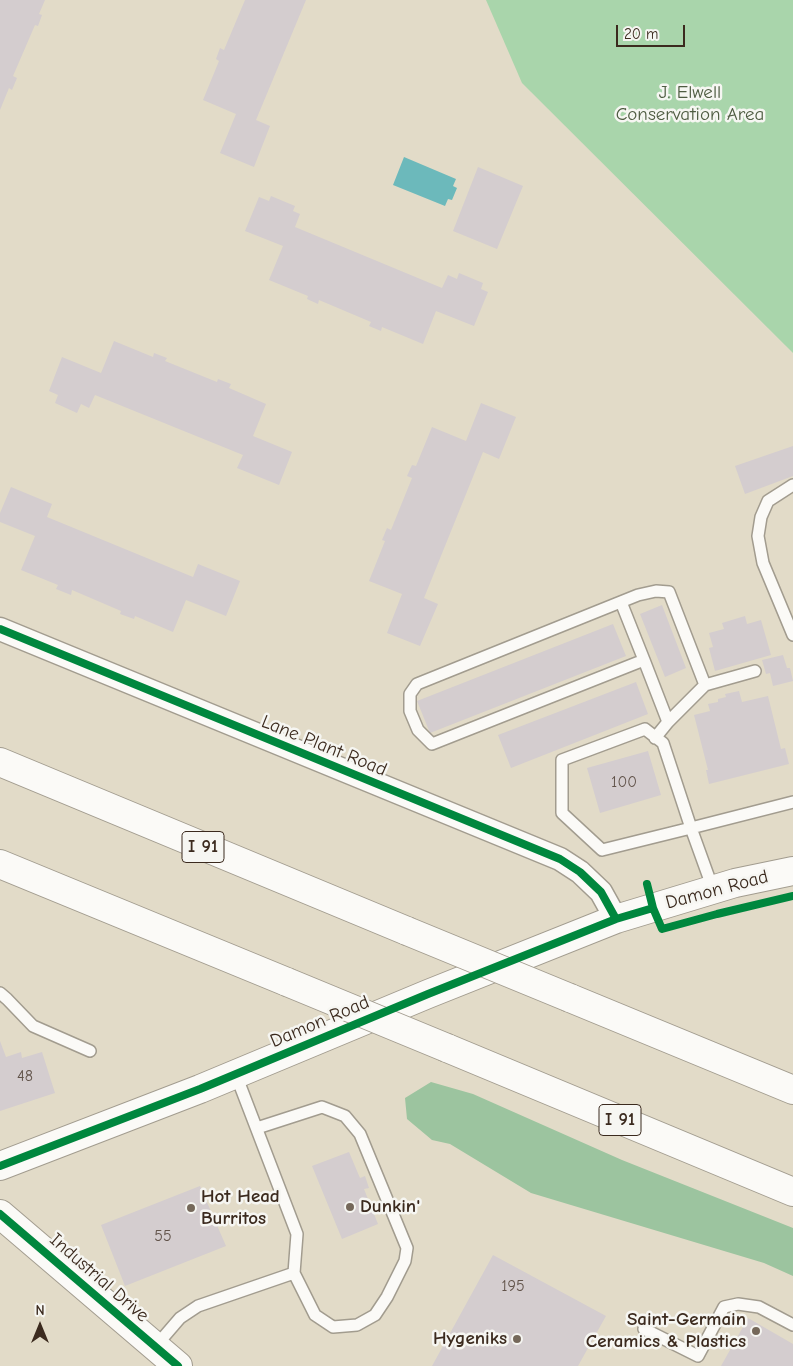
<!DOCTYPE html>
<style>
body{margin:0}
#map{position:relative;width:793px;height:1366px;overflow:hidden;background:#e2dbc8;font-family:"Comic Neue",sans-serif}
canvas{display:block}
.north{position:absolute;left:15px;top:1301px;width:50px;height:50px;-webkit-text-stroke:4px #f6f6f2;paint-order:stroke;rotate:0deg;font-size:14px;font-weight:700;line-height:20px;text-align:center;color:#3b2a1e}
.north::after{content:'';display:block;margin:auto;width:18px;height:22px;background:#3b2a1e;clip-path:polygon(50% 0,100% 100%,50% 72%,0 100%)}
.scale{position:absolute;left:616px;top:25px;width:69px;height:22px;box-sizing:border-box;border:2px solid #3b2a1e;border-top:0;padding-left:6px;font-size:15px;line-height:18px;white-space:nowrap;color:#3b2a1e;-webkit-text-stroke:4px #f6f6f2;paint-order:stroke}
</style>
<div id="map">
<canvas width="793" height="1366"></canvas>
<div class="north">N</div>
<div class="scale">20 m</div>
</div>
<script>
const c = document.querySelector('canvas').getContext('2d');
c.lineJoin = 'round';
function paint(path, color) { c.fillStyle = color; c.fill(path, 'evenodd'); }
const toPath = rows => new Path2D(rows.map(r => 'M' + r).join(''));
function stroke(path, color, width, dash) { c.strokeStyle = color; c.lineWidth = width; c.lineCap = dash ? 'butt' : 'round'; c.setLineDash(dash || []); c.stroke(path); }
function label(font, color, halo, rows, align = 'center') {
  c.font = font + ' "Comic Neue",sans-serif'; c.lineWidth = 5; c.setLineDash([]); c.textBaseline = 'middle'; c.strokeStyle = halo; c.fillStyle = color; for (const [text, x, y, turn = 0] of rows) {
    c.save(); c.translate(x, y); c.rotate((+turn || 0) * Math.PI / 180); c.textAlign = isNaN(turn) ? turn : align; if (halo) c.strokeText(text, 0, 0); c.fillText(text, 0, 0); c.restore();
  }
}
const green = toPath([
 [486,0,793,0,793,353,522,83]
]);
const forest = toPath([
 [431,1082,473,1094,622,1160,793,1228,793,1276,764,1263,531,1193,450,1144,432,1140,407,1119,405,1098]
]);
const water = toPath([
 [404,157,456,179,453,186,457,188,452,200,448,199,445,206,393,185]
]);
const building = toPath([
 [0,0,45,0,39,14,42,15,38,26,35,25,13,76,17,78,12,90,9,88,0,110],
 [245,0,306,0,256,120,270,126,254,167,220,153,236,114,203,100,219,61,216,59,220,48,224,50],
 [478,167,523,186,497,249,453,231],
 [271,196,295,206,293,211,300,214,295,227,442,288,448,275,457,279,459,273,483,283,481,289,488,292,474,326,436,311,423,344,382,327,381,331,369,326,371,322,319,300,318,304,307,299,308,296,269,280,283,246,245,231,259,197,269,201],
 [114,341,153,357,154,353,167,358,165,361,217,382,218,379,231,384,229,388,266,404,253,436,292,452,279,485,237,468,243,455,95,395,89,408,81,404,77,413,55,403,58,395,49,391,62,357,101,373],
 [481,403,516,417,499,459,483,452,424,598,438,604,420,646,387,633,402,594,369,581,385,541,382,540,387,528,391,530,412,478,407,476,412,465,416,466,432,427,466,441],
 [793,446,793,476,745,494,735,466],
 [11,487,52,504,47,517,193,577,198,564,240,581,226,616,186,600,173,632,135,616,134,619,120,614,121,611,72,590,71,595,56,589,58,585,21,570,35,536,0,522,0,513],
 [662,605,686,668,665,677,640,614],
 [745,616,747,624,761,620,771,655,715,671,709,648,713,647,709,633,724,629,722,623],
 [613,624,626,656,430,733,417,701],
 [783,655,787,668,790,668,793,681,773,686,770,673,766,674,762,660],
 [636,682,648,714,511,768,498,735],
 [739,691,742,702,768,696,781,749,785,748,789,764,709,784,706,770,708,770,694,715,710,711,708,704,718,702,718,699,726,697,725,694],
 [648,751,661,795,600,813,587,768],
 [0,1041,6,1057,21,1052,22,1058,42,1052,55,1093,0,1111],
 [349,1152,360,1178,365,1176,369,1188,364,1189,378,1224,342,1239,312,1166],
 [200,1186,226,1246,125,1286,101,1225],
 [493,1255,606,1316,578,1366,432,1366],
 [748,1318,793,1344,793,1366,721,1366]
]);
const service = toPath([
 [793,485,768,501,761,517,758,536,763,563,793,635],
 [621,602,644,660],
 [705,685,755,671],
 [645,729,663,743,691,828,602,850,562,813,562,760,645,729],
 [655,738,668,722,705,685,669,592,656,591,638,595,417,684,410,694,410,711,418,730,432,744,644,660,668,722],
 [713,889,691,828,793,802],
 [0,993,7,999,33,1026,90,1051],
 [257,1128,322,1107,345,1116,360,1134,407,1248,405,1261,387,1297,375,1315,357,1325,333,1327,315,1315,294,1273],
 [644,1329,698,1356,724,1307,738,1304,759,1307,793,1325],
 [155,1347,180,1318,198,1306,294,1273,297,1234,236,1075]
]);
const minor = toPath([
 [0,629,560,859,580,872,601,892,616,919]
]);
const tertiary = toPath([
 [0,1214,178,1366]
]);
const primary = toPath([
 [0,1166,200,1089,428,994,616,919,735,883,793,871]
]);
const motorway = toPath([
 [0,762,407,931],
 [0,864,287,982],
 [570,998,793,1090],
 [447,1048,793,1192]
]);
const motorwayBridge = toPath([
 [407,931,570,998],
 [287,982,447,1048]
]);
const cycleway = toPath([
 [0,629,560,859,580,872,601,892,616,919],
 [647,884,653,908,662,929,717,914,793,896],
 [0,1166,200,1089,428,994,616,919,653,908],
 [0,1214,178,1366]
]);
const markers = [
 [350,1207,5,"#75685a"],
 [191,1208,5,"#75685a"],
 [756,1331,5,"#75685a"],
 [517,1339,5,"#75685a"]
];
const numberNames = [
 ["100",624,782],
 ["48",25,1076],
 ["55",163,1236],
 ["195",513,1286]
];
const shields = [
 [203,847,42],
 [620,1120,42]
];
const shieldNames = [
 ["I 91",203,847],
 ["I 91",620,1120]
];
const parkNames = [
 ["J. Elwell",690,93],
 ["Conservation Area",690,115]
];
const streetNames = [
 ["Lane Plant Road",324,746,22],
 ["Damon Road",717,890,-15],
 ["Damon Road",320,1022,-23],
 ["Industrial Drive",99,1278,41]
];
const poiNames = [
 ["Hot Head",201,1197],
 ["Burritos",201,1219],
 ["Dunkin'",360,1207],
 ["Saint-Germain",746,1320,"right"],
 ["Ceramics & Plastics",746,1342,"right"],
 ["Hygeniks",507,1339,"right"]
];
paint(green, '#a9d5ab');
paint(forest, '#9cc49f');
paint(water, '#6cb9bb');
paint(building, '#d4cdcf');
stroke(service, '#a29c8f', 14);
stroke(minor, '#a29c8f', 25);
stroke(tertiary, '#a29c8f', 30);
stroke(primary, '#a29c8f', 30);
stroke(motorway, '#a29c8f', 30);
stroke(service, '#fbfaf7', 11);
stroke(minor, '#fbfaf7', 22);
stroke(tertiary, '#fbfaf7', 28);
stroke(primary, '#fbfaf7', 28);
stroke(motorway, '#fbfaf7', 28);
stroke(motorwayBridge, '#a29c8f', 30, []);
stroke(motorwayBridge, '#fbfaf7', 28);
stroke(cycleway, '#00873e', 8);
for (const [x, y, r, color] of markers) { const dot = new Path2D(); dot.arc(x, y, r, 0, 2 * Math.PI); c.fillStyle = color; c.fill(dot); stroke(dot, '#f6f6f2', 2); }
label('16px', '#61534a', null, numberNames);
for (const [x, y, w] of shields) { const box = new Path2D(); box.roundRect(x - w / 2, y - 15.5, w, 31, 4); c.fillStyle = '#f6f6f2'; c.fill(box); stroke(box, '#3b2a1e', 1); }
label('bold 18px', '#3b2a1e', null, shieldNames);
label('19px', '#4e5c41', '#f6f6f2', parkNames);
label('19px', '#3b2a1e', '#f6f6f2', streetNames);
label('bold 19px', '#3b2a1e', '#f6f6f2', poiNames, 'left');
</script>
